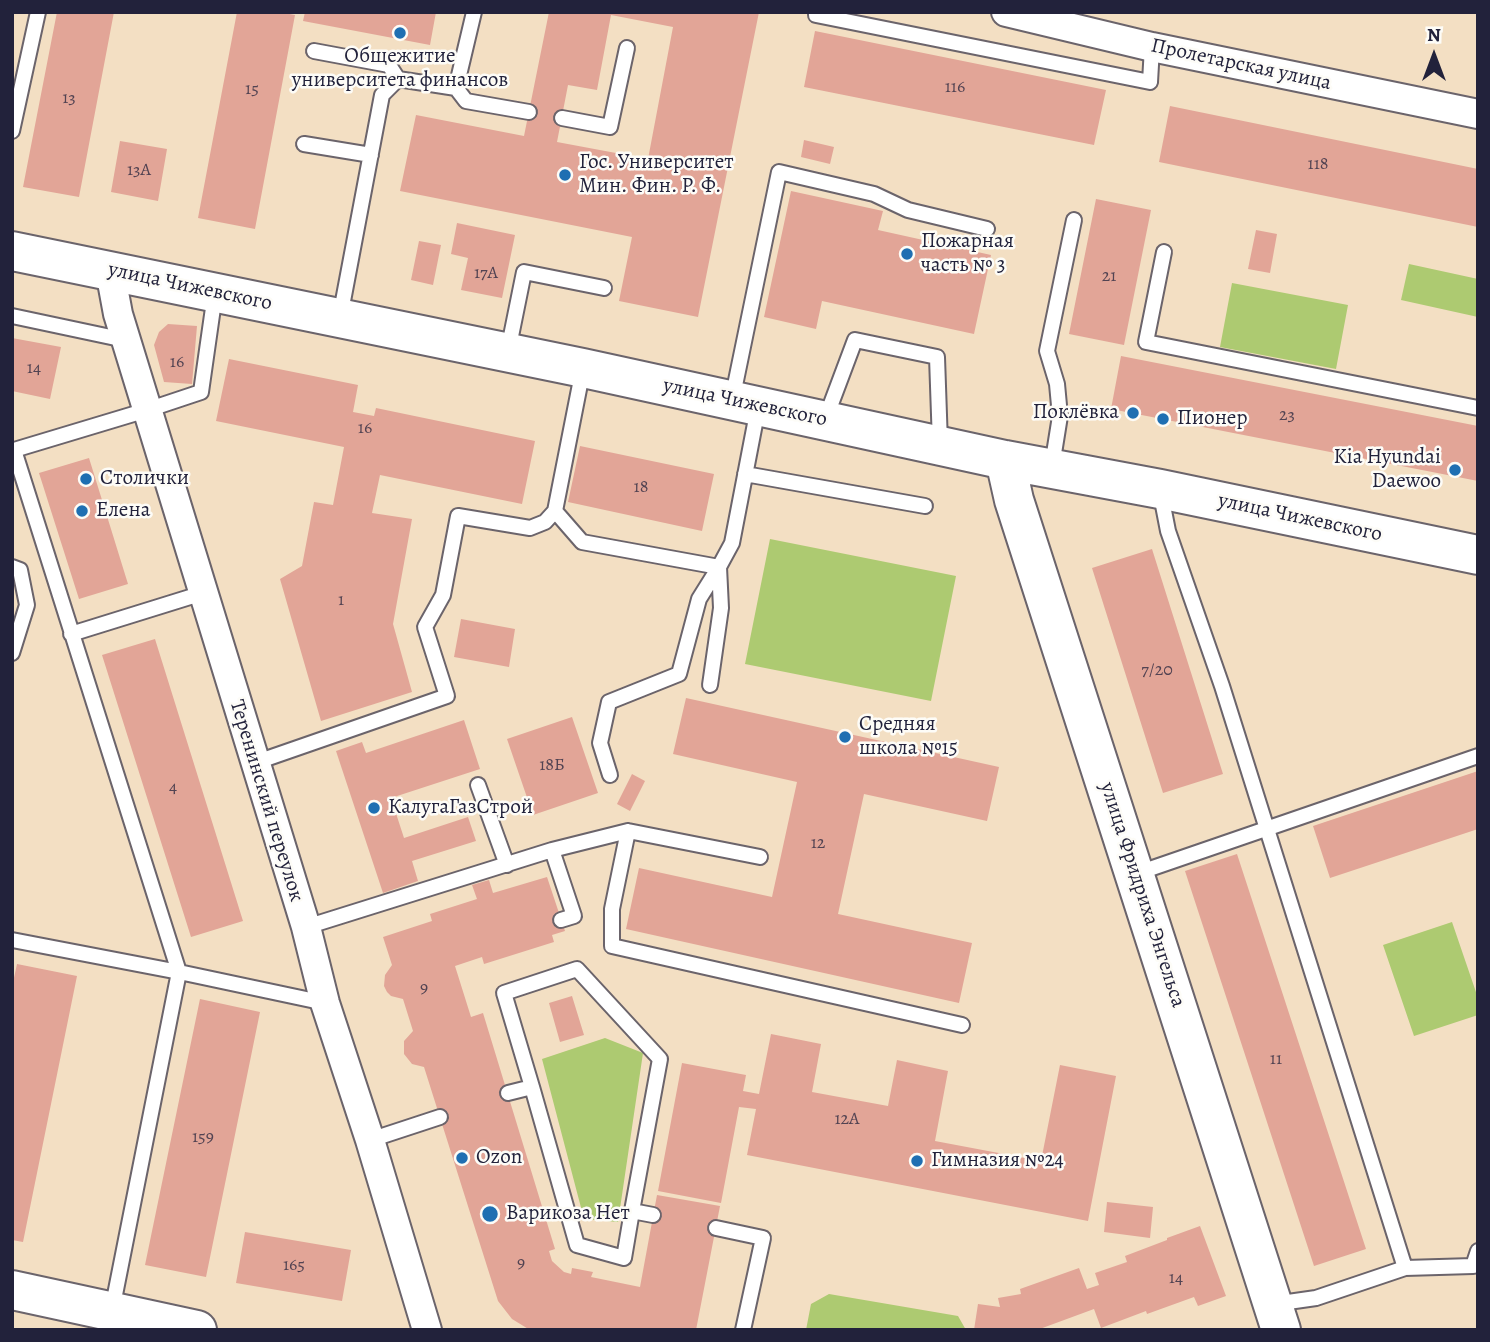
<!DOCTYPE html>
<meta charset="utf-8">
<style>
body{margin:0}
#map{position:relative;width:1490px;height:1342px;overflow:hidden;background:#f3dfc3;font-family:Alegreya,serif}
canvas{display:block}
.frame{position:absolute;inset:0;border:14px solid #22223b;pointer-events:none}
.north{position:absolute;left:1399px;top:21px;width:70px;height:70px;-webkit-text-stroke:5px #fdfcf7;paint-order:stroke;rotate:0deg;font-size:19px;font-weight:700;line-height:28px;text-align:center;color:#22223b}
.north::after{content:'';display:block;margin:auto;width:24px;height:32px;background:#22223b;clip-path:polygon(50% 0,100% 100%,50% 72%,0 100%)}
</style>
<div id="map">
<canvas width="1490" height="1342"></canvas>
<div class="frame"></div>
<div class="north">N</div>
</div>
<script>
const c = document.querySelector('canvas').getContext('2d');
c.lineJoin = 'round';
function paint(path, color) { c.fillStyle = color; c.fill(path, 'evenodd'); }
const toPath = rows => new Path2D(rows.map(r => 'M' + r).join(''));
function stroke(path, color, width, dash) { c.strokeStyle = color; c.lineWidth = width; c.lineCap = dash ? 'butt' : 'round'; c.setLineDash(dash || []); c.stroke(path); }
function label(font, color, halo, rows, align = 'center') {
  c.font = font + ' Alegreya,serif'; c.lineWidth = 5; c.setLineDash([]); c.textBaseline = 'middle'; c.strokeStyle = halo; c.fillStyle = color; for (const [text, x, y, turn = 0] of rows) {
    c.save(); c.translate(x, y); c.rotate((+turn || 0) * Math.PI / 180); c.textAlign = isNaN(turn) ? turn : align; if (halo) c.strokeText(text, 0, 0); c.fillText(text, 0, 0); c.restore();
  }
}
const green = toPath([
 [1409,264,1478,279,1478,317,1401,300],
 [1232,283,1348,305,1336,369,1220,347],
 [770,539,956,576,931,701,745,664],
 [1452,922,1478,998,1478,1015,1414,1036,1383,945],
 [605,1038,643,1053,618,1222,584,1219,542,1059],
 [829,1294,958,1316,966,1330,806,1330,811,1304]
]);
const building = toPath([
 [57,12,114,12,79,197,23,187],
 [237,12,279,12,295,15,255,229,198,218],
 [305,12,436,12,430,45,303,21],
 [549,12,759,12,698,317,619,301,632,237,400,191,416,115,524,136],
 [611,15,673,27,648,159,557,142,568,85,597,90],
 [815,31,1106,90,1094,145,804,87],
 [1170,106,1478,169,1478,227,1159,162],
 [804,140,834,147,830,164,801,157],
 [120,141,167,149,158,201,111,192],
 [791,191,883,211,878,230,991,255,974,334,822,301,816,329,764,317],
 [1096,199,1151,210,1124,345,1069,334],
 [457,223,515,235,502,298,461,290,468,258,451,254],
 [1256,230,1277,234,1270,273,1248,269],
 [419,241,441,245,433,285,411,280],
 [168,324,197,326,192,384,164,382,154,345,159,332],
 [12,338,61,347,50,399,12,391],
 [1121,356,1478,426,1478,481,1111,409],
 [229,359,358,385,353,412,374,416,376,408,535,441,522,504,380,475,372,513,412,519,393,624,412,692,321,721,280,579,302,566,314,502,333,505,344,447,216,421],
 [580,446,714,474,702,531,568,502],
 [89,458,128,584,79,599,39,473],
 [1152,549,1223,774,1163,793,1092,568],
 [461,619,515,629,509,667,454,657],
 [155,639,243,921,191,937,102,655],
 [686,698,999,767,987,821,864,794,838,914,972,943,959,1003,626,929,639,868,772,897,797,782,673,754],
 [572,717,598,793,533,815,507,739],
 [464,720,480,769,391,798,404,838,468,817,476,841,412,861,418,881,383,893,336,751,362,742,366,753],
 [1478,771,1478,829,1330,878,1313,826],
 [632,774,645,781,630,811,617,804],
 [1237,854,1366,1249,1314,1266,1185,871],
 [547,877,565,931,552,935,554,942,484,964,482,957,455,966,471,1017,483,1013,555,1249,549,1251,552,1261,564,1272,571,1274,572,1268,593,1272,591,1277,640,1287,657,1195,720,1206,696,1330,530,1330,512,1319,498,1301,424,1067,412,1064,404,1054,404,1041,413,1031,403,999,391,996,387,992,384,986,385,975,392,965,383,937,432,921,430,914,477,899,472,885,489,880,493,893],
 [17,964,77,976,23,1242,12,1240,12,987],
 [572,996,584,1035,560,1042,549,1003],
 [200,999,260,1012,206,1277,145,1265],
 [771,1034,821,1044,812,1092,888,1106,897,1060,948,1071,935,1141,1041,1161,1060,1065,1116,1076,1088,1221,747,1155,756,1109,739,1107,721,1203,658,1191,682,1063,746,1075,743,1091,759,1094],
 [1107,1202,1153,1207,1150,1238,1104,1232],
 [1200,1226,1226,1296,1198,1306,1194,1297,1147,1314,1146,1311,1101,1328,1094,1309,1037,1330,974,1330,978,1304,1000,1307,998,1298,1021,1294,1020,1289,1079,1268,1087,1289,1099,1285,1095,1273,1127,1262,1125,1256,1167,1240,1167,1238],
 [245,1232,351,1250,342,1301,236,1283]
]);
const lane = toPath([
 [474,12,456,88,466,101,529,112],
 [816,12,816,15,1150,82,1152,47],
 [314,51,389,65,398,79],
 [562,118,610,127,627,48],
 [12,131,38,12],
 [304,144,371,155],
 [1164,252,1146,342,1478,408],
 [12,316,125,340],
 [340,317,382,95,398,79,456,88],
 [508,351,524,272,604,288],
 [732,400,779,172,874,194,908,210,987,229],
 [825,420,855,340,937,357,940,444],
 [1052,466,1060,416,1057,384,1047,351,1074,220],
 [745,474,925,506],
 [1160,490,1168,531,1222,686,1405,1268],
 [555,511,582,542,719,567,732,543,758,408],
 [12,567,20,570,27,605,12,653],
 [71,634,203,593],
 [254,763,447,696,425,627,443,595,458,516,530,528,545,522,555,511,583,369],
 [610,775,600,743,609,702,679,674,699,599,719,567,721,608,710,685],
 [478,785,507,865],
 [628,831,612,909,612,946,962,1025],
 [552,850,628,831,760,857],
 [1135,874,1478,756],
 [306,927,552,850,574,916,561,920],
 [12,940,179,972,325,1003],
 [532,1087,504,993,577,969,660,1059,632,1211],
 [508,1093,532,1087,577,1245,624,1258,632,1211,653,1215],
 [370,1140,440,1117],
 [716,1228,763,1238,743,1330],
 [1274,1304,1316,1298,1405,1268,1473,1266,1478,1251],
 [112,1310,179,972,14,450,147,410,201,392,215,294]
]);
const street = toPath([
 [1006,12,1152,47,1478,114],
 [110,271,118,314,306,927,325,1003,370,1140,427,1330]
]);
const secondary = toPath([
 [12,251,583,368,1005,460,1160,489,1478,555],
 [1005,460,1014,500,1281,1330],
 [12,1290,197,1330]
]);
const markers = [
 [400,33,7,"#1f6fb2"],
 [565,175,7,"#1f6fb2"],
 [907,254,7,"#1f6fb2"],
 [1133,413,7,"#1f6fb2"],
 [1163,419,7,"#1f6fb2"],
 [1455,470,7,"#1f6fb2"],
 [86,479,7,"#1f6fb2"],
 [82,511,7,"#1f6fb2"],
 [845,737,7,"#1f6fb2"],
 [374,808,7,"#1f6fb2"],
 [462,1158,7,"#1f6fb2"],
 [917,1161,7,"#1f6fb2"],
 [490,1214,9,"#1f6fb2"]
];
const numberNames = [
 ["116",955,88],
 ["15",252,90],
 ["13",69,99],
 ["118",1318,165],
 ["13А",139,171],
 ["17А",486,274],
 ["21",1109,277],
 ["16",177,363],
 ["14",34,369],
 ["23",1287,416],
 ["16",365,429],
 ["18",641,488],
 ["1",341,601],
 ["7/20",1157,671],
 ["18Б",552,766],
 ["4",173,788],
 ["12",818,844],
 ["9",424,989],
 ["11",1276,1060],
 ["12А",847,1120],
 ["159",203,1138],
 ["9",521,1264],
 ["165",294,1266],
 ["14",1176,1279]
];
const poiNames = [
 ["Общежитие",400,57,"center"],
 ["университета финансов",400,81,"center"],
 ["Гос. Университет",579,163],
 ["Мин. Фин. Р. Ф.",579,187],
 ["Пожарная",921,242],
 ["часть № 3",921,266],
 ["Поклёвка",1119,413,"right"],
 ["Пионер",1177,419],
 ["Kia Hyundai",1441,458,"right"],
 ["Daewoo",1441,482,"right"],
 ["Столички",100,479],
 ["Елена",96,511],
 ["Средняя",859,725],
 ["школа №15",859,749],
 ["КалугаГазСтрой",388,808],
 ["Ozon",476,1158],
 ["Гимназия №24",931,1161],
 ["Варикоза Нет",506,1214]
];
const streetNames = [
 ["Пролетарская улица",1241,65,12],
 ["улица Чижевского",190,287,12],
 ["улица Чижевского",745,403,12],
 ["улица Чижевского",1300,518,12],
 ["Теренинский переулок",266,801,73],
 ["улица Фридриха Энгельса",1142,895,72]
];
paint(green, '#adca71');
paint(building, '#e2a597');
stroke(lane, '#6b646b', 18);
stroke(street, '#6b646b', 32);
stroke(secondary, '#6b646b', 42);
stroke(lane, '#fff', 14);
stroke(street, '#fff', 28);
stroke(secondary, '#fff', 38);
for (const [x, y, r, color] of markers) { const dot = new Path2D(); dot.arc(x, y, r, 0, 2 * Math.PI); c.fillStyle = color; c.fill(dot); stroke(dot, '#fdfcf7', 2.5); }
label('18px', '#524352', null, numberNames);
label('21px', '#22223b', '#fdfcf7', poiNames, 'left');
label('21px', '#22223b', '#fdfcf7', streetNames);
</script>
